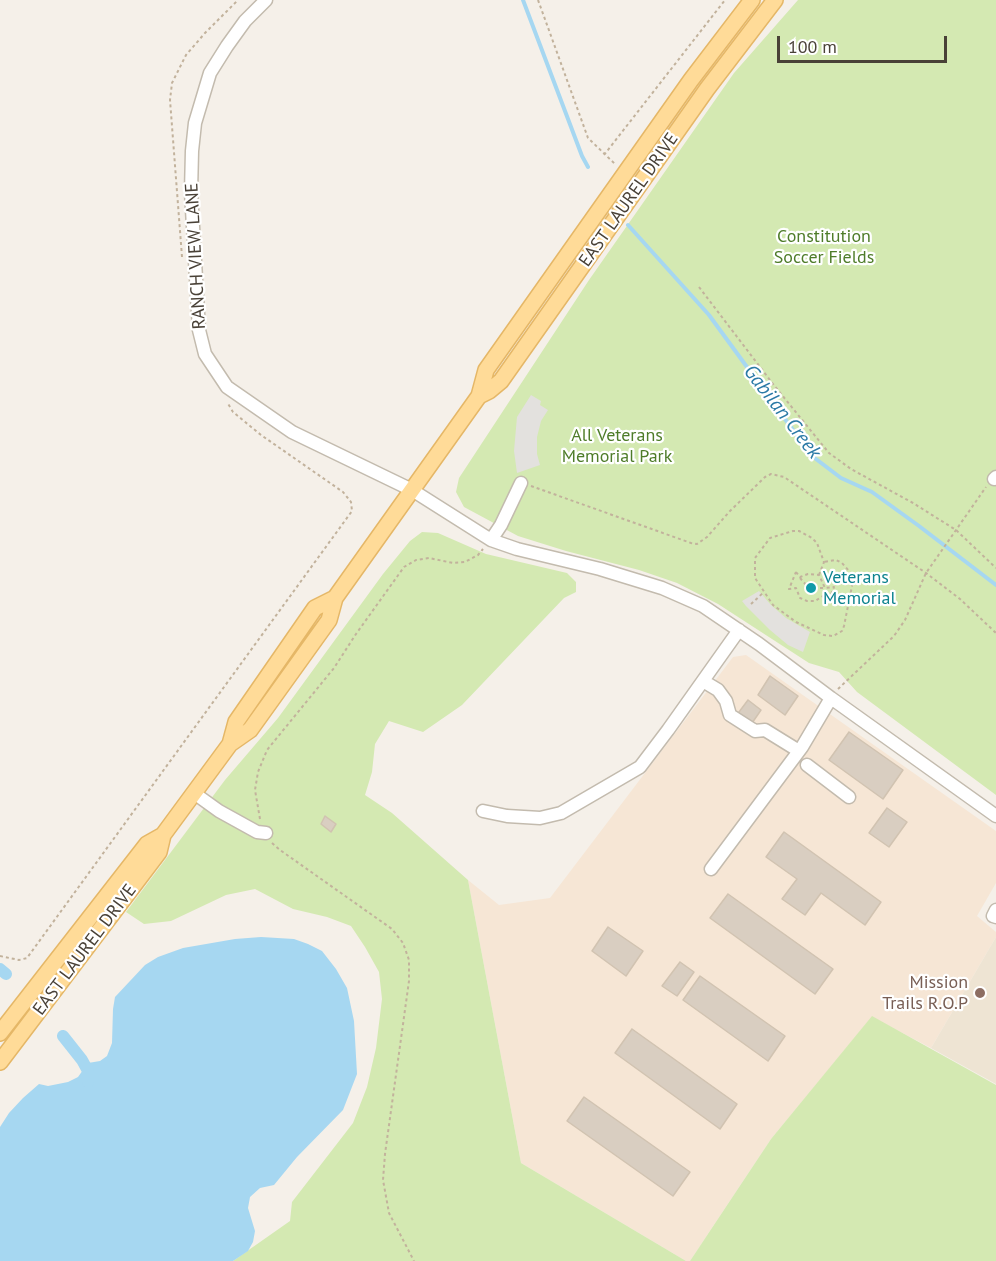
<!DOCTYPE html>
<style>
body{margin:0}
#map{position:relative;width:996px;height:1261px;overflow:hidden;background:#f5f0e9;font-family:"PT Sans",sans-serif}
canvas{display:block}
.scale{position:absolute;left:777px;top:36px;width:170px;height:27px;box-sizing:border-box;border:3px solid #494137;border-top:0;padding-left:8px;font-size:18px;line-height:21px;white-space:nowrap;color:#494137;-webkit-text-stroke:4px #fff;paint-order:stroke}
</style>
<div id="map">
<canvas width="996" height="1261"></canvas>
<div class="scale">100 m</div>
</div>
<script>
const c = document.querySelector('canvas').getContext('2d');
c.lineJoin = 'round';
function paint(path, color) { c.fillStyle = color; c.fill(path, 'evenodd'); }
const toPath = rows => new Path2D(rows.map(r => 'M' + r).join(''));
function stroke(path, color, width, dash) { c.strokeStyle = color; c.lineWidth = width; c.lineCap = dash ? 'butt' : 'round'; c.setLineDash(dash || []); c.stroke(path); }
function label(font, color, halo, rows, align = 'center') {
  c.font = font + ' "PT Sans",sans-serif'; c.lineWidth = 4.5; c.setLineDash([]); c.textBaseline = 'middle'; c.strokeStyle = halo; c.fillStyle = color; for (const [text, x, y, turn = 0] of rows) {
    c.save(); c.translate(x, y); c.rotate((+turn || 0) * Math.PI / 180); c.textAlign = isNaN(turn) ? turn : align; if (halo) c.strokeText(text, 0, 0); c.fillText(text, 0, 0); c.restore();
  }
}
const commercial = toPath([
 [746,655,996,831,996,883,977,916,996,932,996,937,931,1048,872,1017,771,1139,690,1261,686,1261,521,1163,468,880,499,905,550,898,733,657]
]);
const education = toPath([
 [996,937,996,1084,931,1048]
]);
const green = toPath([
 [798,0,996,0,996,795,857,692,839,672,809,663,718,604,677,583,639,570,566,551,518,536,464,507,456,492,459,478,589,280,734,73],
 [422,532,438,533,486,554,567,573,576,582,576,592,564,598,462,705,423,732,389,721,375,744,372,772,365,795,392,813,468,880,521,1163,686,1261,233,1261,290,1221,292,1202,353,1123,367,1087,376,1048,382,999,379,972,365,947,351,926,327,917,293,909,255,889,226,895,171,921,144,924,126,912,225,780,278,718,383,574,410,541],
 [872,1016,996,1085,996,1261,690,1261,771,1139]
]);
const parking = toPath([
 [531,395,541,401,540,405,548,410,541,421,537,437,537,454,540,465,517,473,514,451,517,417],
 [759,591,771,605,786,618,810,632,803,652,788,645,770,630,746,606,742,601]
]);
const water = toPath([
 [261,937,294,939,308,944,322,951,336,969,347,988,354,1021,357,1074,343,1110,297,1157,274,1185,260,1188,250,1197,248,1208,255,1231,253,1242,248,1251,233,1261,0,1261,0,1127,9,1113,23,1098,39,1084,48,1086,68,1082,78,1077,88,1063,100,1061,107,1056,112,1043,113,1009,115,997,145,965,158,957,183,948,235,939]
]);
const stream = toPath([
 [523,0,582,156,588,167],
 [628,225,709,315,812,456,841,478,872,492,919,526,996,585]
]);
const canal = toPath([
 [0,969,6,974],
 [63,1036,82,1060,88,1071,88,1082]
]);
const building = toPath([
 [770,676,798,696,785,715,758,695,770,676],
 [748,700,761,710,750,726,736,716,748,700],
 [849,732,903,770,883,799,829,760,849,732],
 [887,808,907,822,889,847,869,833,887,808],
 [325,816,336,824,331,832,321,824,325,816],
 [784,832,881,902,865,925,821,893,805,915,782,899,797,879,766,857,784,832],
 [728,894,833,969,815,994,710,918,728,894],
 [608,927,643,951,626,976,592,951,608,927],
 [680,962,694,972,677,996,662,986,680,962],
 [700,976,785,1036,768,1061,683,1000,700,976],
 [632,1029,737,1104,720,1129,615,1053,632,1029],
 [584,1097,690,1172,673,1196,567,1121,584,1097]
]);
const path = toPath([
 [538,0,588,138,616,165],
 [604,155,725,0],
 [182,257,170,100,172,83,186,55,205,33,238,0],
 [699,287,773,384,829,453,851,469,913,503,956,530,996,568],
 [531,486,691,543,697,544,707,537,730,511,765,477,771,474,784,477,926,573,960,599,996,633],
 [796,572,800,577,808,574,819,575,825,588,834,587,828,602,823,596,815,601,807,601,800,598,796,588,789,589,796,572],
 [819,575,824,562,817,543,812,538,799,531,793,531,770,538,755,558,755,578,773,605,796,622,824,635,833,636,842,631,844,626,853,581,850,572,842,563,836,560,824,562],
 [800,578,808,587],
 [809,586,813,587,812,591,809,591,809,586],
 [814,588,825,588],
 [751,604,764,592],
 [838,689,894,636,905,620,926,573,986,487],
 [260,819,255,790,258,772,267,750,334,668,356,634,404,567,416,560,429,558,453,563,465,562,478,555,483,549],
 [272,843,280,850,392,929,403,943,409,960,409,981,385,1154,383,1180,389,1213,414,1261],
 [0,956,19,960,27,958,352,511,351,502,343,492,261,435,233,412,227,402]
]);
const minor = toPath([
 [266,0,245,21,227,46,210,73,195,123,192,151,191,192,199,330,205,354,227,387,292,432,412,490,491,540,517,549,600,569,662,588,703,606,759,644,831,698,996,816],
 [994,479,996,477],
 [491,540,501,525,521,483],
 [703,681,718,690,726,701,730,715,755,731,765,730,799,751],
 [807,765,849,797],
 [194,793,219,811,257,832,266,833],
 [483,811,507,816,540,818,561,813,640,767,668,730,739,630],
 [711,869,802,747,831,698],
 [996,910,993,916,996,917]
]);
const major = toPath([
 [479,396,489,391,501,381,707,89,775,0],
 [230,744,236,722,315,608,335,598],
 [0,1033,147,844,163,835,230,744,250,730,329,620,335,598,479,396,486,370,691,80,752,0],
 [0,1062,159,852,163,835]
]);
const markers = [
 [811,588,6,"#0f9aa8"],
 [980,993,6,"#8d6e63"]
];
const streetNames = [
 ["EAST LAUREL DRIVE",629,200,-55],
 ["RANCH VIEW LANE",196,256,-93],
 ["EAST LAUREL DRIVE",85,950,-53]
];
const parkNames = [
 ["Constitution",824,237],
 ["Soccer Fields",824,258],
 ["All Veterans",617,436],
 ["Memorial Park",617,457]
];
const cultureNames = [
 ["Veterans",823,578],
 ["Memorial",823,599]
];
const educationNames = [
 ["Mission",968,983],
 ["Trails R.O.P",968,1004]
];
const waterNames = [
 ["Gabilan Creek",782,412,52]
];
paint(commercial, '#f6e6d5');
paint(education, '#eee4d3');
paint(green, '#d4e9b2');
paint(parking, '#e3e1de');
paint(water, '#a6d7f1');
stroke(stream, '#a6d7f1', 4);
stroke(canal, '#a6d7f1', 12);
paint(building, '#d9cec1');
stroke(building, '#d1c3b1', 1.5);
stroke(minor, '#c3bbae', 15);
stroke(major, '#e5b767', 18);
stroke(path, '#c2b29c', 2, [3, 3]);
stroke(minor, '#fff', 12);
stroke(major, '#ffdb98', 15);
for (const [x, y, r, color] of markers) { const dot = new Path2D(); dot.arc(x, y, r, 0, 2 * Math.PI); c.fillStyle = color; c.fill(dot); stroke(dot, '#fff', 2); }
label('18px', '#494137', '#fff', streetNames);
label('18px', '#4e7c29', '#fff', parkNames);
label('18px', '#0d838f', '#fff', cultureNames, 'left');
label('18px', '#785e54', '#fff', educationNames, 'right');
label('italic 20px', '#2b7aa6', '#fff', waterNames);
</script>
